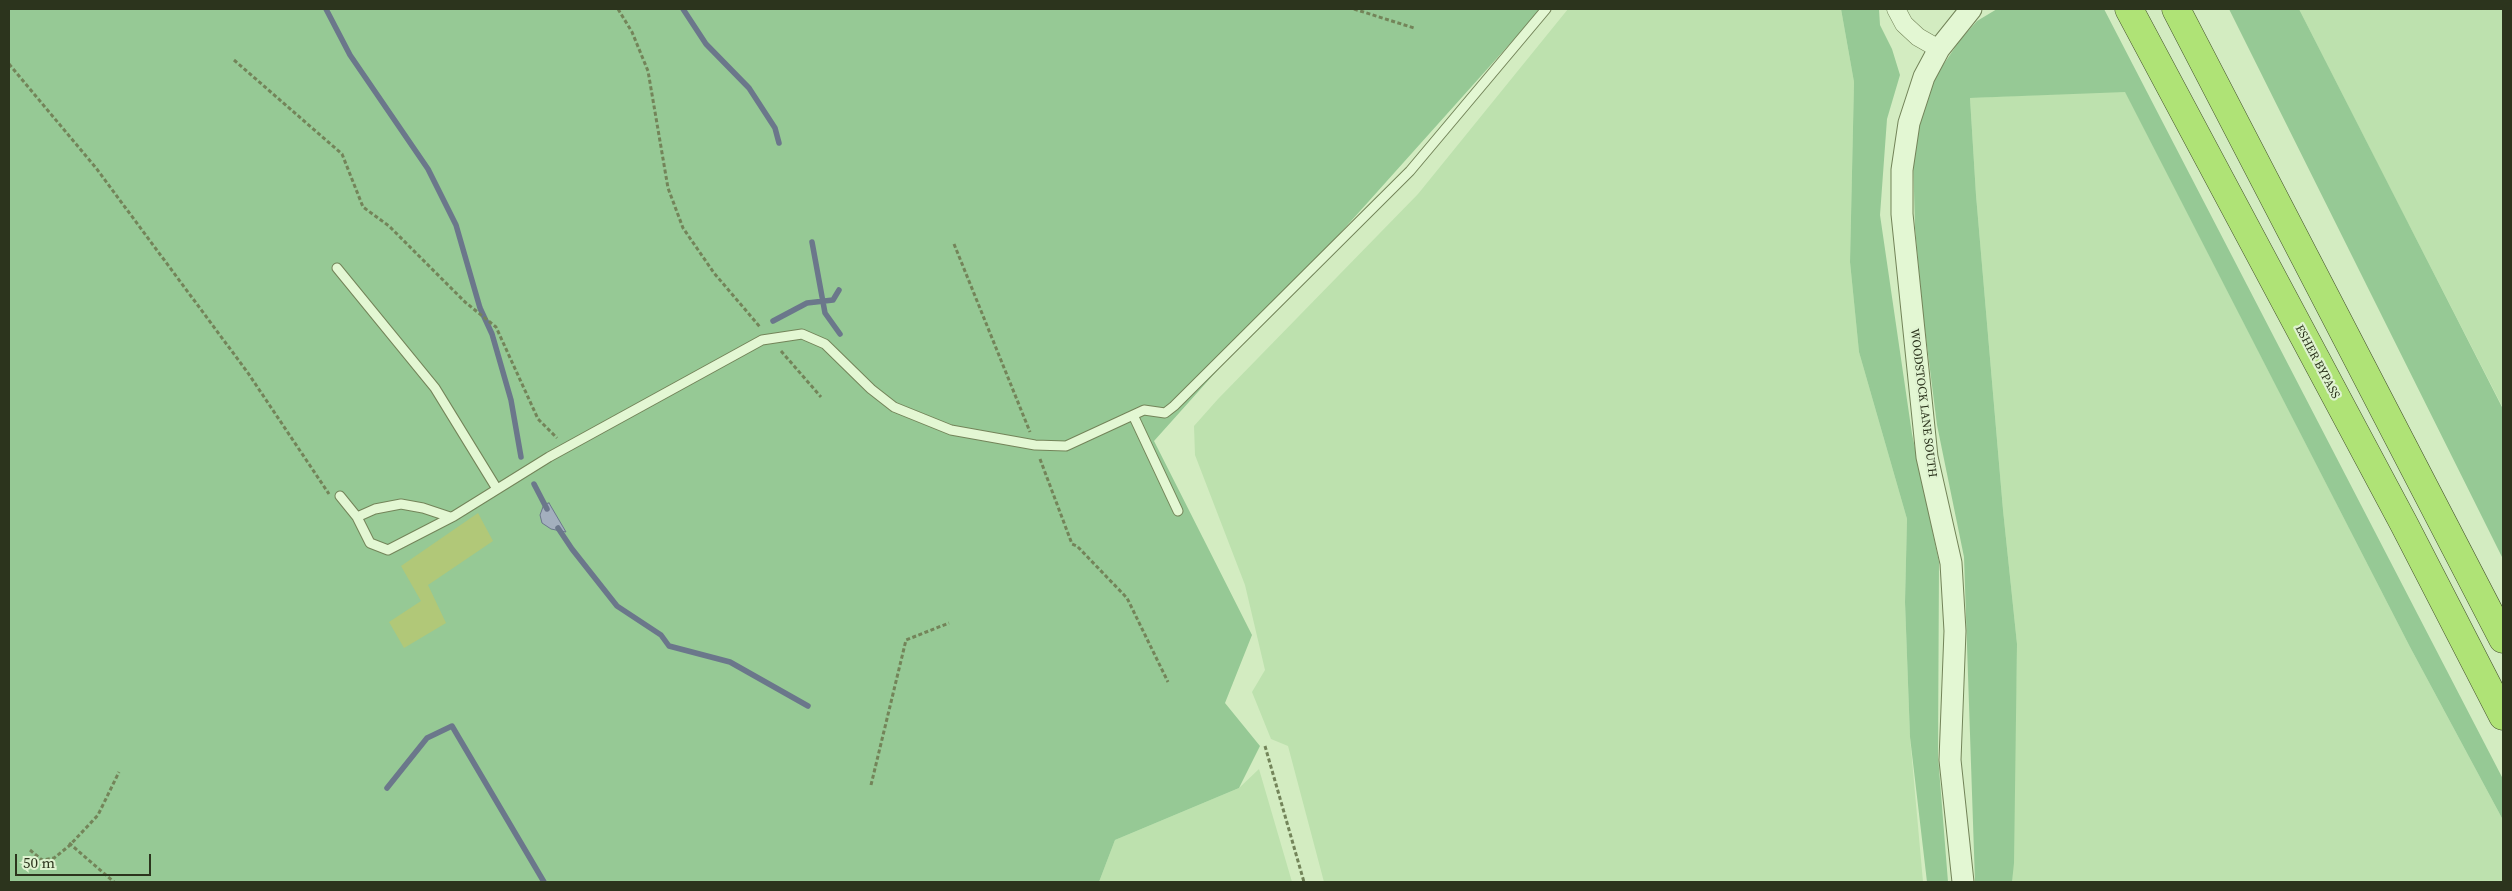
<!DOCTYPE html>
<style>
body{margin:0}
#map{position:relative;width:2512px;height:891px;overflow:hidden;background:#d3ecc1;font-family:"Source Serif 4",serif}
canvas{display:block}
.frame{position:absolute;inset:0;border:10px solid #2c341d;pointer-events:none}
.scale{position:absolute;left:15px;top:854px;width:136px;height:22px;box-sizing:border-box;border:2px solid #2c341d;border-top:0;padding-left:6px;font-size:15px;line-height:18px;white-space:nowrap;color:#2c341d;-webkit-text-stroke:4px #dff3d0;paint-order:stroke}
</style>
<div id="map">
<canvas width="2512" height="891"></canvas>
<div class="frame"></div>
<div class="scale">50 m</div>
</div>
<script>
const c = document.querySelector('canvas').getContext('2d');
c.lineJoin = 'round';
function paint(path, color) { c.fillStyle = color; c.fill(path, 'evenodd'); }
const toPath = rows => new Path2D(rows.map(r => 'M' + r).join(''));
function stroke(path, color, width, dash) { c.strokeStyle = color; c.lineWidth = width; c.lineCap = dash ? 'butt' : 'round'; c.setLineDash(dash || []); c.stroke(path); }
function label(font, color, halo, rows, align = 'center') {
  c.font = font + ' "Source Serif 4",serif'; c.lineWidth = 4.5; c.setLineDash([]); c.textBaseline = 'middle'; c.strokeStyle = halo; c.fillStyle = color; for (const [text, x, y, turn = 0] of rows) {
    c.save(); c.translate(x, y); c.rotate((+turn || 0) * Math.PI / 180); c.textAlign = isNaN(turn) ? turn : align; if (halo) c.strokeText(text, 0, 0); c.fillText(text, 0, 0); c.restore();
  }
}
const farmland = toPath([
 [1568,9,1841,9,1854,82,1850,262,1859,352,1907,519,1905,602,1910,737,1923,882,1324,882,1288,746,1271,739,1252,692,1265,670,1245,585,1195,455,1194,426,1218,399,1418,194],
 [2299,9,2503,9,2503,408,2388,184],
 [2125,91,2410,647,2503,820,2503,882,2012,882,2017,644,2003,510,1976,195,1970,98],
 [1259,769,1292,882,1099,882,1115,840,1239,788]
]);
const green = toPath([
 [9,9,1541,9,1154,441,1252,635,1225,703,1260,746,1239,788,1115,840,1099,882,9,882],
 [1841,9,1879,9,1880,25,1892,49,1900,75,1887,119,1880,215,1912,434,1939,562,1938,756,1948,882,1927,882,1910,737,1905,602,1907,519,1859,352,1850,262,1854,82],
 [1997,9,2104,9,2503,779,2503,820,2410,647,2125,92,1970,98,1976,195,2003,510,2017,644,2014,863,2012,882,1975,882,1964,557,1937,425,1923,314,1915,228,1913,154,1922,107,1937,74,1960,40,1977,21],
 [2229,9,2299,9,2503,409,2503,559]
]);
const water = toPath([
 [549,503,566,532,551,529,542,523,540,515,544,504,549,503]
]);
const stream = toPath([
 [326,9,350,55,428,169,456,225,480,308,492,334,511,400,521,457],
 [683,9,706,44,749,88,775,128,779,143],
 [812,242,825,313,840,334],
 [773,321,807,303,833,300,839,290],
 [534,484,547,509],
 [558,528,572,549,617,606,661,635,669,646,730,662,808,706],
 [387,788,427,738,452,726,544,882]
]);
const building = toPath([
 [478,513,493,541,428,585,446,623,404,648,389,622,421,601,401,566]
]);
const path = toPath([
 [618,9,632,32,648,71,668,188,683,228,714,273,760,327],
 [1354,9,1414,28],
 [234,60,342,154,363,207,389,226,465,302,496,327,538,419,557,438],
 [9,64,96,168,248,373,329,494],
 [954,244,1030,432],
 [781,351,821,397],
 [1040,459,1072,544,1077,546,1127,598,1168,682],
 [1265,746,1304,882],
 [871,785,906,640,949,623],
 [69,843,114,882],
 [30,850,42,860,54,858,69,846,98,815,119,772]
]);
const service = toPath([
 [337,268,435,388,497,489],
 [1133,415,1178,511],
 [340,496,357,517,370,543,388,550,454,516,549,457,762,340,802,334,825,344,871,389,894,407,951,430,1035,445,1066,446,1144,410,1165,413,1174,406,1410,171,1546,9],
 [357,517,375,509,401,504,423,508,450,517]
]);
const minor = toPath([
 [1896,9,1904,24,1918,37,1939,49]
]);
const tertiary = toPath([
 [1963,882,1950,760,1955,631,1951,563,1927,457,1902,214,1902,170,1909,123,1924,77,1939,49,1971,9]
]);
const trunk = toPath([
 [2129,9,2404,524,2503,716],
 [2176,9,2503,639]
]);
const streetNames = [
 ["ESHER BYPASS",2317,362,62],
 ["WOODSTOCK LANE SOUTH",1923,403,83]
];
paint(farmland, '#bde1ae');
paint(green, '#96c995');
paint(water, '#a3afbe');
stroke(water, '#6b778b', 1);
stroke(stream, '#6b778b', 5.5);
paint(building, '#b1c878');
stroke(service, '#738459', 11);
stroke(minor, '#738459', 19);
stroke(tertiary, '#738459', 23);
stroke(trunk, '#45522e', 29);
stroke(path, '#738459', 3, [4, 2.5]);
stroke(service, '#e3f7d3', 9);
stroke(minor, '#e3f7d3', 18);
stroke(tertiary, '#e3f7d3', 21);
stroke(trunk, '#afe376', 28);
label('12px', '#2c341d', '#dff3d0', streetNames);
</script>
